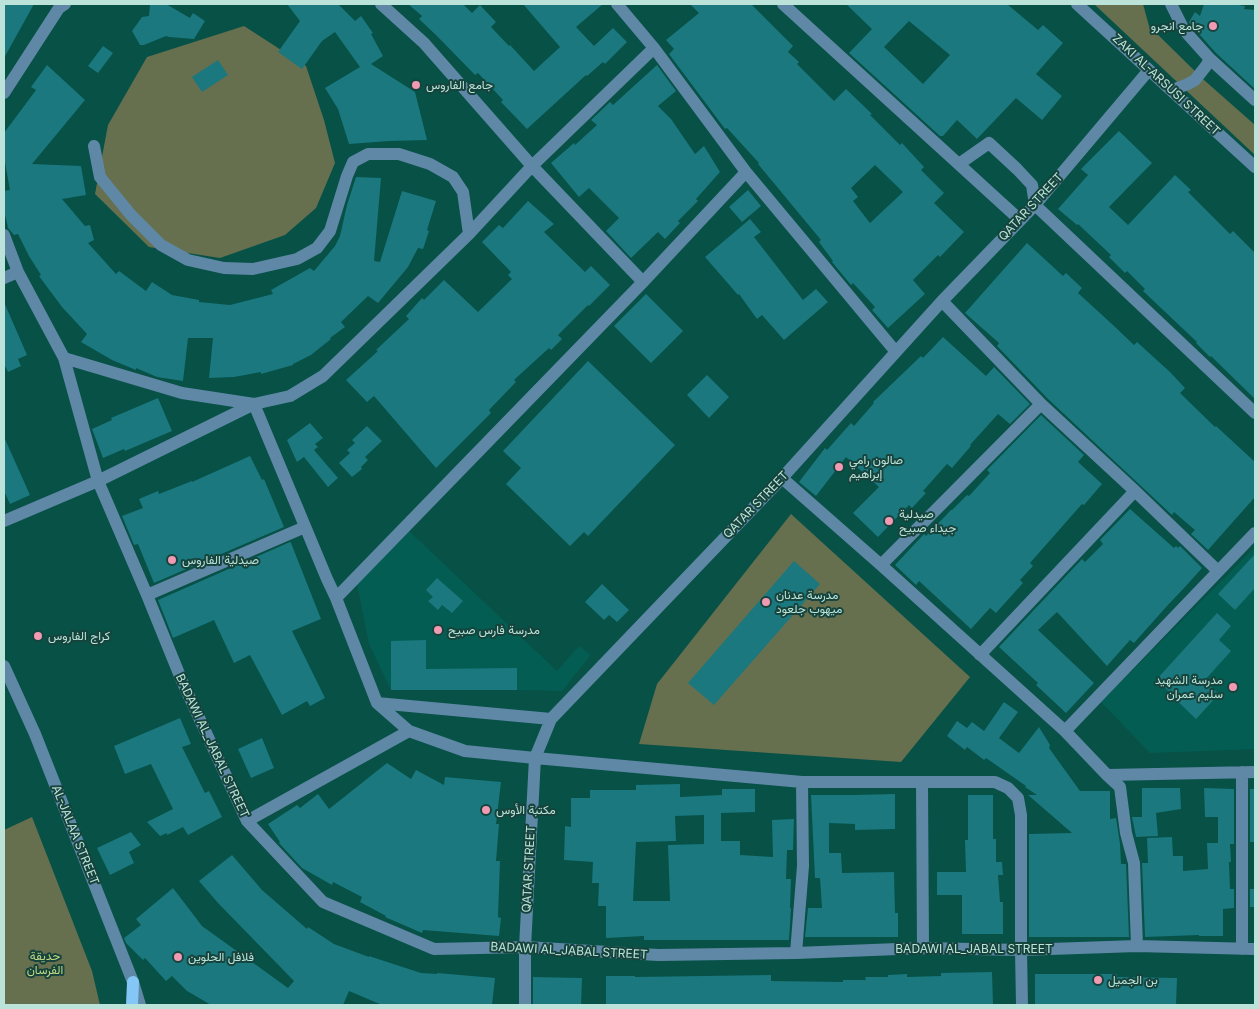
<!DOCTYPE html>
<meta charset="utf-8">
<style>
body{margin:0}
#map{position:relative;width:1259px;height:1009px;overflow:hidden;background:#075147;font-family:Inter,sans-serif}
canvas{display:block}
.frame{position:absolute;inset:0;border:5px solid #bce3da;pointer-events:none}
</style>
<div id="map">
<canvas width="1259" height="1009"></canvas>
<div class="frame"></div>
</div>
<script>
const c = document.querySelector('canvas').getContext('2d');
c.lineJoin = 'round';
function paint(path, color) { c.fillStyle = color; c.fill(path, 'evenodd'); }
const toPath = rows => new Path2D(rows.map(r => 'M' + r).join(''));
function stroke(path, color, width, dash) { c.strokeStyle = color; c.lineWidth = width; c.lineCap = dash ? 'butt' : 'round'; c.setLineDash(dash || []); c.stroke(path); }
function label(font, color, halo, rows, align = 'center') {
  c.font = font + ' Inter,Vazirmatn,sans-serif'; c.lineWidth = 4; c.setLineDash([]); c.textBaseline = 'middle'; c.strokeStyle = halo; c.fillStyle = color; for (const [text, x, y, turn = 0] of rows) {
    c.save(); c.translate(x, y); c.rotate((+turn || 0) * Math.PI / 180); c.textAlign = isNaN(turn) ? turn : align; if (halo) c.strokeText(text, 0, 0); c.fillText(text, 0, 0); c.restore();
  }
}
const built = toPath([
 [408,530,557,671,579,646,591,655,562,691,517,690,391,690,369,644,357,584],
 [1255,547,1255,749,1150,753,1101,702]
]);
const green = toPath([
 [1094,4,1143,4,1149,26,1204,80,1255,125,1255,155],
 [244,26,306,66,324,120,335,163,316,208,285,235,220,258,149,247,95,194,108,125,147,57],
 [791,514,970,677,901,762,639,744,657,684],
 [32,817,92,971,100,1005,4,1005,4,830]
]);
const building = toPath([
 [4,4,34,4,4,58],
 [150,4,166,4,190,18,193,13,205,21,194,39,169,37,166,36,144,45,140,45,132,31,142,17,149,16],
 [287,4,338,4,355,21,361,16,373,33,371,34,383,56,371,64,415,92,427,140,389,141,349,144,338,109,325,88,360,67,335,32,322,41,302,69,278,52,300,21],
 [408,4,463,4,472,13,480,5,496,22,491,27,509,46,510,45,534,71,560,47,523,4,603,4,576,27,594,46,613,28,627,42,605,64,603,62,587,76,586,75,527,129,501,102,503,100,478,73,475,75,437,36,419,19,422,16],
 [690,4,751,4,793,46,788,52,799,62,797,64,834,101,846,89,872,114,870,115,900,145,902,143,924,167,921,170,944,193,934,203,964,232,940,257,938,255,913,280,925,294,888,328,872,310,875,307,853,283,851,285,832,262,833,261,819,242,821,240,758,164,759,163,727,128,725,129,669,54,674,49,666,40,699,13],
 [875,165,903,192,870,223,853,201,858,197,851,188],
 [846,4,1007,4,1038,30,1043,25,1063,43,1036,74,1062,96,1042,120,1016,98,977,139,957,120,943,136,940,136,849,53,872,29],
 [909,21,950,55,923,84,884,47],
 [1204,4,1232,4,1245,6,1244,9,1255,10,1255,89,1216,53,1191,25,1189,22,1195,12,1200,16],
 [103,46,113,53,98,73,88,66],
 [218,60,228,75,202,92,192,77],
 [47,65,85,100,32,164,81,166,86,195,62,199,85,226,90,225,94,240,88,243,116,274,119,271,146,291,152,282,172,295,199,300,199,302,230,305,273,294,271,290,310,268,314,271,335,246,340,236,347,205,356,177,381,178,374,261,380,262,402,191,436,201,427,230,429,231,423,249,418,248,408,267,378,303,368,296,341,322,345,327,330,338,331,339,311,355,293,364,293,365,261,374,261,372,234,377,209,378,213,338,188,338,183,381,157,377,136,368,136,370,112,360,81,342,87,334,62,307,39,276,41,275,29,256,18,234,14,235,8,228,4,210,4,191,10,190,4,157,4,133,36,90,31,87],
 [657,65,676,91,658,106,671,119,695,154,704,146,720,172,696,199,698,201,678,221,680,223,665,239,658,232,631,258,606,231,619,218,589,188,579,197,551,163,574,143,575,145,597,125,591,120,610,102,613,105],
 [1119,131,1152,163,1109,207,1128,225,1175,175,1191,190,1188,192,1230,234,1233,231,1255,253,1255,399,1211,356,1210,357,1196,343,1197,342,1143,291,1145,289,1127,271,1125,273,1109,257,1111,255,1078,224,1077,225,1058,209,1088,175,1081,169],
 [748,190,761,206,742,222,729,207],
 [528,201,554,224,544,232,585,272,591,266,610,285,589,306,588,305,558,335,562,339,551,350,549,348,514,380,516,382,489,410,491,413,436,468,374,396,367,402,346,380,378,351,376,350,409,319,406,316,422,298,424,300,444,280,478,312,512,279,508,275,511,272,482,242,499,225,503,228],
 [750,219,761,232,754,237,803,300,816,289,828,302,784,340,762,315,757,319,739,294,738,295,705,257],
 [1027,243,1063,276,1066,273,1082,288,1078,293,1113,325,1134,345,1137,342,1170,372,1185,388,1180,393,1215,427,1216,426,1255,462,1255,497,1208,550,1191,534,1195,530,1174,512,1172,515,1047,398,997,346,999,343,965,313],
 [646,294,683,331,651,363,614,326],
 [4,302,27,355,18,359,21,366,8,372,4,364],
 [943,337,986,376,994,367,1030,404,1010,424,998,414,970,445,971,446,952,468,947,464,923,491,926,493,912,508,909,505,878,537,853,513,879,487,846,457,816,496,799,482,825,448,827,450,851,423,854,426,874,403,873,402,921,356,923,358],
 [588,361,675,445,588,536,584,532,570,546,506,484,521,468,503,451],
 [707,375,729,397,709,418,687,395],
 [158,398,172,431,125,451,124,449,103,458,92,429,112,420,111,418],
 [1041,415,1084,455,1078,462,1102,484,1084,505,1082,504,1030,563,1033,566,1020,580,1023,583,996,613,990,608,971,629,919,581,916,585,895,565,924,534,926,536,951,510,952,510,967,495,969,496,990,473,987,470],
 [310,423,323,438,315,444,318,447,314,450,338,478,328,487,304,457,297,462,287,440],
 [367,426,382,441,365,457,368,460,361,467,362,469,352,477,339,463,350,453,347,450,355,443,352,440],
 [4,437,30,495,10,504,4,491],
 [250,456,262,480,264,479,284,527,154,583,138,544,134,545,122,516,143,508,139,499,158,491,159,494,192,481,192,482],
 [1130,509,1174,548,1176,546,1178,548,1180,546,1202,568,1185,587,1167,606,1134,643,1130,640,1107,666,1057,612,1038,630,1094,683,1066,713,1036,685,1038,683,999,647,1082,559,1085,562,1103,544,1100,540],
 [290,542,291,543,321,619,292,631,325,698,310,706,307,701,282,715,250,655,234,663,214,620,173,638,158,600],
 [1255,554,1255,588,1235,610,1218,594],
 [794,561,820,584,714,705,688,683],
 [437,578,463,601,452,613,442,605,438,610,428,601,433,597,426,590],
 [602,584,629,610,617,622,609,615,604,620,585,602],
 [1217,613,1231,626,1219,640,1231,651,1204,681,1219,694,1196,719,1172,696,1173,695,1156,680],
 [426,640,426,669,517,668,517,690,391,690,391,641],
 [1004,702,1018,712,999,738,1019,753,1039,727,1050,745,1049,748,1080,791,1110,791,1110,819,1116,818,1120,844,1121,864,1126,864,1129,937,1029,937,1029,834,1072,833,1028,795,1037,795,1025,787,1026,786,986,758,984,760,967,747,965,750,947,736,957,721,967,728,972,722,984,731],
 [180,718,191,744,182,747,205,793,209,791,222,817,188,835,183,827,167,835,167,833,160,836,147,822,173,809,151,764,125,774,114,746],
 [262,738,274,768,251,778,238,749],
 [387,763,411,779,416,770,444,785,445,777,501,782,496,824,499,824,496,861,500,861,498,917,501,918,499,936,423,930,422,933,385,917,386,916,360,902,362,897,333,882,332,885,302,868,279,843,280,842,268,824,297,805,300,808,318,794,329,809],
 [680,784,680,797,722,795,722,789,755,789,755,812,721,813,721,841,740,841,740,855,773,857,772,820,794,819,793,850,787,850,786,879,791,879,790,908,791,908,789,940,644,940,644,936,606,938,606,906,598,906,599,883,592,883,593,862,564,860,565,826,571,827,571,798,590,798,590,790,636,790,636,785],
 [704,815,704,844,668,845,670,901,633,901,636,842,676,841,675,816],
 [1142,788,1180,788,1181,809,1156,813,1158,836,1136,837,1132,817,1142,817],
 [1204,788,1234,789,1234,844,1230,844,1231,862,1229,862,1230,889,1234,889,1234,908,1223,909,1223,936,1199,936,1199,935,1145,937,1142,863,1148,863,1147,838,1172,837,1173,856,1183,856,1183,871,1208,869,1207,843,1218,843,1218,817,1205,817],
 [1250,789,1255,789,1255,842,1250,842],
 [895,794,895,829,855,830,855,824,829,823,829,853,841,853,842,873,894,872,895,913,898,913,898,937,805,937,808,908,822,908,820,878,815,878,811,795,854,795],
 [968,795,993,795,993,839,996,839,996,862,1002,862,1003,875,998,875,1000,902,1003,902,1003,934,962,934,962,895,937,895,937,872,966,872,965,840,968,840],
 [131,832,141,845,129,852,134,863,110,875,97,848],
 [232,855,262,890,307,929,308,927,334,944,369,957,369,956,421,973,437,974,437,973,495,978,492,1005,382,1005,349,991,343,1005,211,1005,187,991,172,976,166,981,145,958,143,960,126,943,124,938,141,925,136,919,173,888,202,926,288,988,294,981,218,903,199,881],
 [1250,889,1255,889,1255,907,1250,907],
 [992,972,993,1005,606,1005,606,976,635,976,635,977,771,975,771,981,843,982,843,980,866,980,865,977,888,977,888,975,907,974,907,977,941,976,941,973],
 [1035,974,1117,974,1117,977,1177,978,1176,1005,1035,1005],
 [533,977,582,978,581,1005,533,1005]
]);
const minor = toPath([
 [381,4,424,43,532,166,643,282],
 [617,4,654,48,746,172,896,352],
 [783,4,1020,220],
 [1077,4,1255,167],
 [1171,4,1184,30,1210,59,1255,100],
 [1172,90,1188,84,1195,80,1206,66,1210,59],
 [4,93,59,8,65,4],
 [94,146,100,177,131,215,161,245,188,260,224,268,253,269,297,259,317,248,330,231,347,176,353,162,368,154,399,154,430,164,453,177,463,192,469,234],
 [959,164,989,143,1017,169,1032,185,1035,205,1255,413],
 [4,235,18,272,64,358,182,393,254,404,327,579,336,598,377,703,409,731,465,751,535,758,802,782,995,782,1008,788,1018,798,1021,815,1021,950,1022,1005],
 [4,278,18,272],
 [942,301,1041,404,1135,491,1218,571],
 [64,358,98,481,147,595,182,681,247,821,323,902,434,949,525,947,658,955,796,953,923,948,1021,950,1137,946,1255,949],
 [782,478,881,565,1065,731,1107,775,1255,772],
 [4,521,98,481,254,404,290,396,323,376,469,234,532,166,654,48],
 [881,565,1041,404],
 [147,595,305,527],
 [336,598,643,282,746,172],
 [980,655,1135,491],
 [4,666,35,734,133,982,140,1005],
 [377,703,551,719],
 [1065,731,1255,533],
 [1242,772,1242,949],
 [1107,775,1120,787,1126,833,1134,863,1137,946],
 [922,782,923,948],
 [247,821,409,731],
 [796,953,803,866,802,782],
 [525,1005,525,947,535,758,551,719,782,478,942,301,1035,205,1149,70]
]);
const major = toPath([
 [132,1005,133,982]
]);
const markers = [
 [1213,26,5,"#f19ab3"],
 [416,85,5,"#f19ab3"],
 [839,467,5,"#f19ab3"],
 [889,521,5,"#f19ab3"],
 [172,560,5,"#f19ab3"],
 [766,602,5,"#f19ab3"],
 [438,630,5,"#f19ab3"],
 [38,636,5,"#f19ab3"],
 [1233,687,5,"#f19ab3"],
 [486,810,5,"#f19ab3"],
 [178,957,5,"#f19ab3"],
 [1098,980,5,"#f19ab3"]
];
const poiNames = [
 ["جامع انجرو",1203,26,"right"],
 ["جامع الفاروس",426,85],
 ["صالون رامي",849,460],
 ["إبراهيم",849,474],
 ["صيدلية",899,514],
 ["جيداء صبيح",899,528],
 ["صيدلية الفاروس",182,560],
 ["مدرسة عدنان",776,595],
 ["ميهوب جلعود",776,609],
 ["مدرسة فارس صبيح",448,630],
 ["كراج الفاروس",48,636],
 ["مدرسة الشهيد",1223,680,"right"],
 ["سليم عمران",1223,694,"right"],
 ["مكتبة الأوس",496,810],
 ["فلافل الحلوين",188,957],
 ["بن الجميل",1108,980]
];
const streetNames = [
 ["ZAKI AL-ARSUSI STREET",1166,85,43],
 ["QATAR STREET",1031,207,-47],
 ["QATAR STREET",756,505,-46],
 ["BADAWI AL_JABAL STREET",212,746,65],
 ["AL-JALAA STREET",75,835,68],
 ["QATAR STREET",529,869,-87],
 ["BADAWI AL_JABAL STREET",974,949],
 ["BADAWI AL_JABAL STREET",569,951,3]
];
const parkNames = [
 ["حديقة",45,956],
 ["الفرسان",45,970]
];
paint(built, '#045d52');
paint(green, '#66704f');
paint(building, '#1a787e');
stroke(minor, '#5f88a6', 12);
stroke(major, '#84c7f7', 12);
for (const [x, y, r, color] of markers) { const dot = new Path2D(); dot.arc(x, y, r, 0, 2 * Math.PI); c.fillStyle = color; c.fill(dot); stroke(dot, '#16433c', 2); }
label('12px', '#bce3da', '#16433c', poiNames, 'left');
label('12px', '#bce3da', '#16433c', streetNames);
label('12px', '#c2d883', '#16433c', parkNames);
</script>
